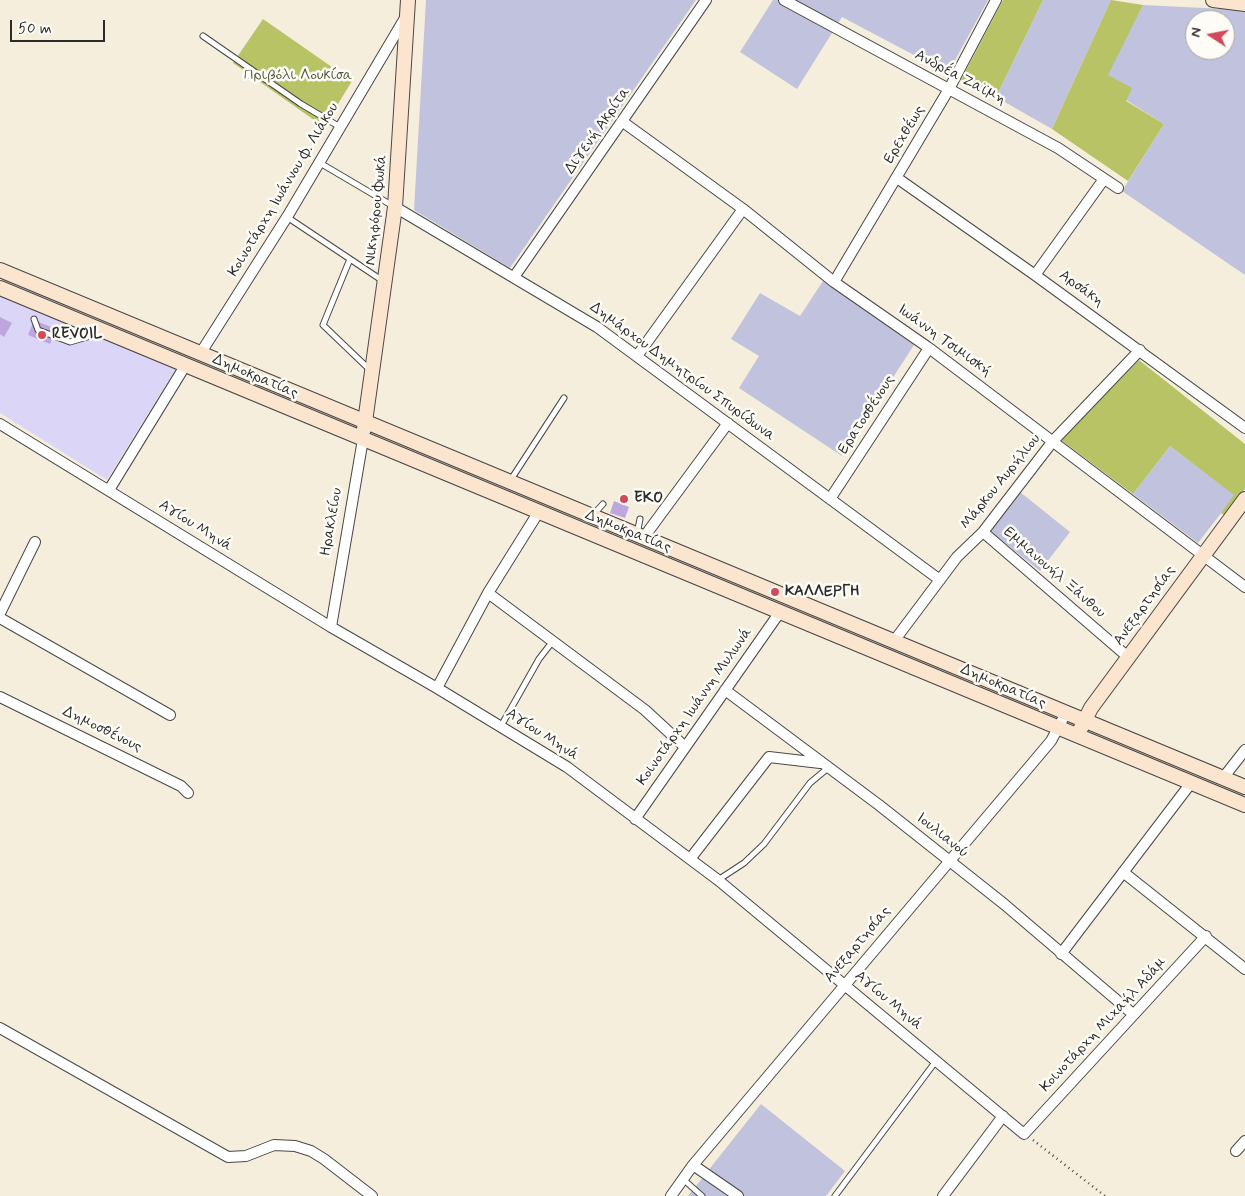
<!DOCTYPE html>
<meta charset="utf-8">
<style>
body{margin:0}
#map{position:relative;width:1245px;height:1196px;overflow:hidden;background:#f6eedc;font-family:Mynerve,sans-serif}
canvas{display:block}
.north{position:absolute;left:1185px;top:10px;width:50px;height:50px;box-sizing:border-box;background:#fdfcf7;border:1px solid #a9a8a5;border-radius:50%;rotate:281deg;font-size:14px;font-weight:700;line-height:20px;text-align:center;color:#2b2b2b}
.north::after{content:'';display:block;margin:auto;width:18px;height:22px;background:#d1495b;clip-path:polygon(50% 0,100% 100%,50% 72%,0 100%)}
.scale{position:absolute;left:10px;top:20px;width:95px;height:22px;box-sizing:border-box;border:2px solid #2b2b2b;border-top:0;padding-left:6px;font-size:15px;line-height:18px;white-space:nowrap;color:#2b2b2b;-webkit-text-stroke:4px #fdfcf7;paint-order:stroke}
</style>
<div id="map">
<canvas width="1245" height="1196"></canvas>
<div class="north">N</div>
<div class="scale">50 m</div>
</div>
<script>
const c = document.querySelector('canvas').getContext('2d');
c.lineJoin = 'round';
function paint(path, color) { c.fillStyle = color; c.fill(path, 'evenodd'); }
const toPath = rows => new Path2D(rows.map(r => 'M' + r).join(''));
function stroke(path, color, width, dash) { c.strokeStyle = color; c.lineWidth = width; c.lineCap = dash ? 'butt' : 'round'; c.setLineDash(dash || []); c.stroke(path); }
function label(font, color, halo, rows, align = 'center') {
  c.font = font + ' Mynerve,sans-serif'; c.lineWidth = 5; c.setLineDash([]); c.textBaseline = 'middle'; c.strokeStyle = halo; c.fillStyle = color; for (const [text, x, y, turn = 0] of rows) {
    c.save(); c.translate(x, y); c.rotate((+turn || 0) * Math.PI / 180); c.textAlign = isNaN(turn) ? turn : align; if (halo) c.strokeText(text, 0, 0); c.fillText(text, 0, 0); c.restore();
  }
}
const built = toPath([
 [0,293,177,367,107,480,0,413]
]);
const industrial = toPath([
 [426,0,696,0,510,268,414,210],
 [773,0,988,0,948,73,842,17,797,89,740,52],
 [1043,0,1111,0,1052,129,996,97],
 [1143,5,1245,10,1245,275,1122,191,1164,124,1126,100,1107,75],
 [1195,20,1225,20,1225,50,1195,50],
 [823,281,914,345,842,456,739,388,759,356,731,339,760,293,800,316],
 [1170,446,1235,495,1198,543,1133,494],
 [1020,492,1070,532,1040,571,989,530],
 [761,1104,845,1171,826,1196,688,1196]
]);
const green = toPath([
 [1003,0,1043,0,996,97,961,80],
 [1111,0,1143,5,1108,75,1132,88,1126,101,1164,124,1128,181,1052,129],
 [263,19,352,81,324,127,233,63],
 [1139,360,1245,444,1245,489,1225,516,1221,513,1234,495,1170,446,1133,494,1061,440]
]);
const building = toPath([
 [0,317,12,323,4,337,0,334],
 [34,320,56,329,50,344,28,335],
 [614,501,629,507,625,518,610,513]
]);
const path = toPath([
 [1033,1140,1105,1196]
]);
const lane = toPath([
 [203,36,301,104,340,127],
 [320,163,393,206],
 [287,217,383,281],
 [350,259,323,325,370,370],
 [34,319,38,330,70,342,87,337],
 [510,481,564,398],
 [593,515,603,504],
 [637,534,640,519],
 [501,726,539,659,553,641],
 [718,880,744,863,764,844,810,783,828,768],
 [683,1179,702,1196],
 [835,1196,936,1061]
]);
const street = toPath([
 [784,0,1058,148,1118,188],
 [623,122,743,209,834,282,929,348,1245,587],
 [897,178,1035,275,1245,428],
 [395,207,597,327,940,580],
 [1035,275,1104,179],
 [514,277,706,0],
 [834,282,949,89,996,0],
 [200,354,287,217,405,18],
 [637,356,743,209],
 [0,424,331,627,437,688,567,767,718,880,1024,1134,1206,936],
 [109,490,185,366],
 [830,499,929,348],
 [983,532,1128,657],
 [644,537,728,423],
 [488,593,645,710,685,747],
 [0,613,35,542],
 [0,618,170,715],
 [331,627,363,439],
 [894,641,957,557,983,532,1053,441,1140,350],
 [437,688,488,593,538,513],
 [725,690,879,805,1004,904,1133,1014],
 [0,697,181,786,188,793],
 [1223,778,1245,750],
 [635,819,780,612],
 [690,859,769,757,820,763],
 [1123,872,1245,969],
 [1061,954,1191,783],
 [0,1028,228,1157,246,1156,274,1145,295,1146,311,1151,324,1159,372,1196],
 [1236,1151,1245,1141],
 [693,1165,738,1196],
 [671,1196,693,1165,1051,741,1066,713],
 [943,1196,1003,1116]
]);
const secondary = toPath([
 [1213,0,1245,4],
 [0,270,1245,787],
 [0,288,1245,805],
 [364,429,395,207,408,0],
 [1081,728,1091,708,1245,499]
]);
const markers = [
 [42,335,5,"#d1495b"],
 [624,499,5,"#d1495b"],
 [775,592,5,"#d1495b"]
];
const parkNames = [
 ["Πριβόλι Λουκίσα",298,76]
];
const streetNames = [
 ["Ανδρέα Ζαϊμη",960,78,28],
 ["Διγενή Ακρίτα",598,131,-55],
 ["Ερεχθέως",905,135,-59],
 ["Κοινοτάρχη Ιωάννου Φ. Λιάκου",284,190,-59],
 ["Νικηφόρου Φωκά",377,210,-84],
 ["Αρσάκη",1081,289,36],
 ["Ιωάννη Τσιμισκή",944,341,36],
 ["Δημάρχου Δημητρίου Σπυρίδωνα",682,372,36],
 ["Δημοκρατίας",255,377,23],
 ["Ερατοσθένους",867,415,-57],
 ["Μάρκου Αυρήλιου",1001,482,-51],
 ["Ηρακλείου",332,522,-80],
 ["Αγίου Μηνά",195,526,32],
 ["Δημοκρατίας",628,532,22],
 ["Εμμανουήλ Ξάνθου",1054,573,41],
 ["Ανεξαρτησίας",1145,606,-54],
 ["Δημοκρατίας",1003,687,23],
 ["Κοινοτάρχη Ιωάννη Μυλωνά",695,707,-55],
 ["Δημοσθένους",102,730,26],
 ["Αγίου Μηνά",542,735,33],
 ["Ιουλιανού",942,836,39],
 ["Ανεξαρτησίας",858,945,-50],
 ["Αγίου Μηνά",888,1001,40],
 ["Κοινοτάρχη Μιχαήλ Αδάμ",1104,1025,-47]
];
const poiNames = [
 ["REVOIL",52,335],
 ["EKO",634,499],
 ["ΚΑΛΛΕΡΓΗ",785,592]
];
paint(built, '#dbd6f7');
paint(industrial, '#c1c2dd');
paint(green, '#b7c364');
paint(building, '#bea6de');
stroke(lane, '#494846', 7);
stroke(street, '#494846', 12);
stroke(secondary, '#494846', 16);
stroke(path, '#494846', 2.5, [1, 4]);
stroke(lane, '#fff', 5);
stroke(street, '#fff', 10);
stroke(secondary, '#fce5cf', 14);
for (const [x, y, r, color] of markers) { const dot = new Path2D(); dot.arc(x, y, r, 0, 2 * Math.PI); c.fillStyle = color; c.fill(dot); stroke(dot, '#fdfcf7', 2); }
label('15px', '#55593c', '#fdfcf7', parkNames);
label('15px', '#2b2b2b', '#fdfcf7', streetNames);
label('bold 15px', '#2b2b2b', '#fdfcf7', poiNames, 'left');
</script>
